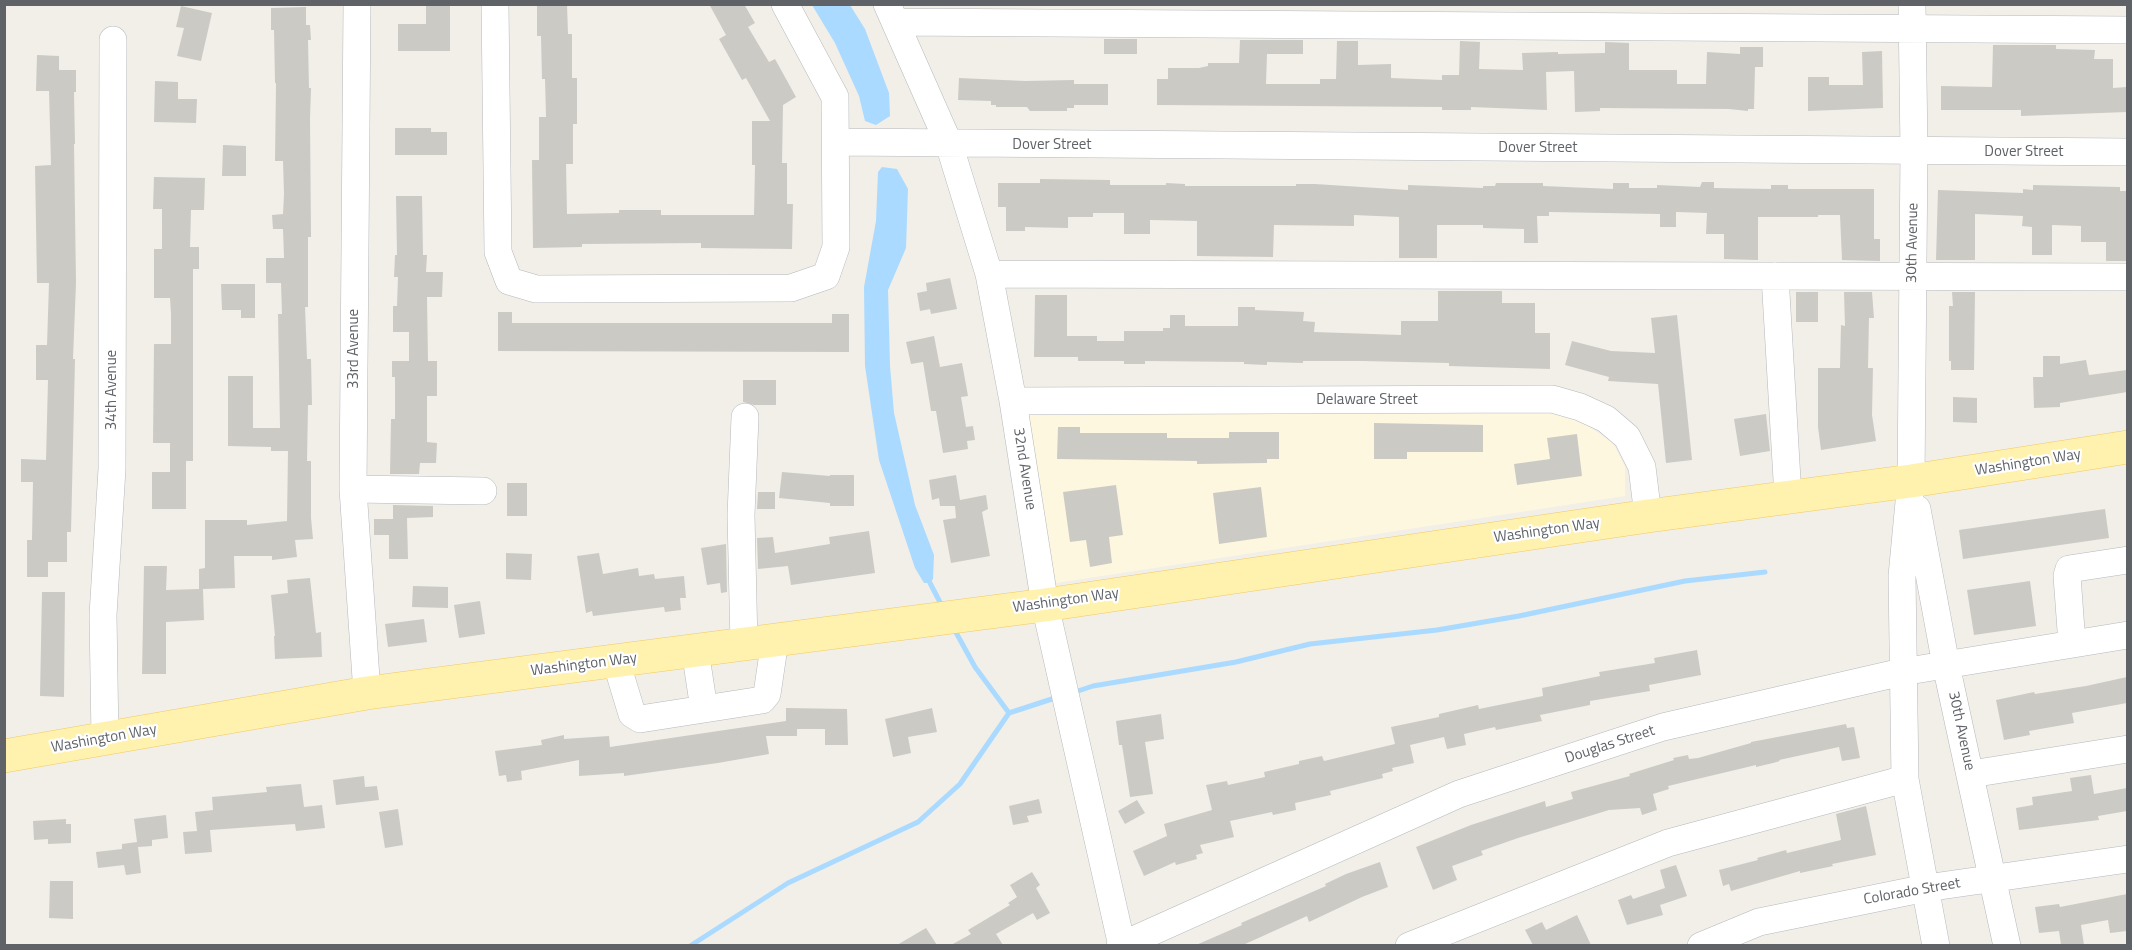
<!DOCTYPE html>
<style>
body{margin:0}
#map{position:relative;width:2132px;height:950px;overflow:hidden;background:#f1efe8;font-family:"Titillium Web",sans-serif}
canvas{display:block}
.frame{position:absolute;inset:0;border:6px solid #5f6368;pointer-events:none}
</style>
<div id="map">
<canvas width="2132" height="950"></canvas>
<div class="frame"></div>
</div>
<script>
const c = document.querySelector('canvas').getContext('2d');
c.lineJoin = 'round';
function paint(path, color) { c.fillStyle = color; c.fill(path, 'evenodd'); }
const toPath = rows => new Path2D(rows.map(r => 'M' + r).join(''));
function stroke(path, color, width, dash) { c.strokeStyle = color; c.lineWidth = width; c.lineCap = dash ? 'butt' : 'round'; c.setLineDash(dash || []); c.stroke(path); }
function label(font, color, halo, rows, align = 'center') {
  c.font = font + ' "Titillium Web",sans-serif'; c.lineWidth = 4.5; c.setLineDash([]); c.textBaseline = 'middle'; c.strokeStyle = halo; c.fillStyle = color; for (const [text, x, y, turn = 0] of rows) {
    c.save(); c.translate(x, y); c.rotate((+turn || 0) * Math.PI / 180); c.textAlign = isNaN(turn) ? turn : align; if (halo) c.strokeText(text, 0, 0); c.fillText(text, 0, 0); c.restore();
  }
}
const commercial = toPath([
 [1022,413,1554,413,1581,421,1613,443,1625,467,1625,496,1056,583]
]);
const water = toPath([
 [812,5,850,5,865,29,889,93,890,116,876,125,865,121,859,96,835,43],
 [882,167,897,169,908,189,906,248,888,290,890,366,894,413,915,505,934,555,933,579,930,583,924,583,915,568,879,460,865,366,864,287,876,221,878,172]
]);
const stream = toPath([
 [930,583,943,608],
 [953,627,975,667,1009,713],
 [1072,693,1093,686,1236,662,1310,644,1437,630,1519,616,1685,581,1765,572],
 [690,946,788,883,918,822,960,784,1009,713,1058,697]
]);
const building = toPath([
 [426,4,450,4,450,51,398,51,398,24,426,24],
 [537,4,567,4,568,34,572,34,572,78,577,78,577,124,573,124,573,164,566,164,567,214,619,213,619,210,661,210,661,215,754,215,755,165,752,165,752,121,770,121,746,78,742,80,719,39,726,35,709,4,744,4,755,23,748,27,769,62,775,59,796,97,783,105,782,163,787,163,787,204,793,204,792,249,701,248,701,243,582,244,582,247,533,248,532,160,539,160,539,117,546,117,545,79,542,79,541,36,537,36],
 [181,6,212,13,201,61,177,56,184,28,176,27],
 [306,7,306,25,310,25,311,40,308,40,309,88,311,88,310,119,311,237,308,237,308,307,305,307,307,359,311,359,312,405,308,405,307,461,311,461,311,518,313,539,295,540,297,557,272,560,272,556,234,556,235,588,203,589,204,620,166,622,166,674,142,674,144,566,167,566,166,590,199,589,199,569,205,568,205,520,247,520,247,525,287,521,288,451,271,451,271,447,228,446,228,376,253,376,253,428,280,428,278,314,282,314,281,283,266,283,266,258,284,258,283,229,273,229,272,215,283,214,284,194,283,161,275,161,276,83,275,83,274,30,271,30,271,8],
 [1104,39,1137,39,1137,54,1104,54],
 [1240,40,1303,40,1303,54,1267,54,1266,84,1320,84,1320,79,1336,79,1337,41,1358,41,1358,65,1391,64,1391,78,1442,80,1442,75,1459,75,1460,41,1480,42,1479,69,1523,70,1522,53,1558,52,1558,54,1605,53,1605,42,1629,43,1629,70,1677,70,1677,84,1706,84,1707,52,1740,54,1740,47,1763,47,1763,67,1755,67,1754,109,1748,109,1748,111,1729,109,1600,108,1600,111,1575,112,1574,71,1546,72,1547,110,1471,107,1471,110,1442,110,1442,107,1157,105,1157,79,1168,79,1168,68,1199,68,1208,66,1208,63,1239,63],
 [1993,45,2056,45,2056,49,2095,50,2094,59,2113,59,2113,88,2127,87,2127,112,2021,116,2021,110,1941,110,1941,86,1992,87],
 [1882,51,1883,108,1808,111,1808,77,1829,77,1829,85,1863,85,1862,52],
 [37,55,59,56,59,70,76,70,76,92,74,92,75,144,74,144,76,283,73,359,75,359,71,532,67,532,67,562,48,562,48,577,27,577,27,540,32,540,33,482,21,482,21,459,46,460,48,380,36,380,36,345,47,345,49,283,37,283,35,166,51,165,49,91,36,91],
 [959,78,1025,81,1074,80,1074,84,1108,84,1108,105,1074,105,1074,108,1067,108,1067,111,1030,111,1027,107,996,107,996,105,991,105,991,101,958,100],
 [155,81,178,82,178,99,197,99,196,123,154,122],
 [395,128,431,128,431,132,447,132,447,155,395,155],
 [223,145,246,146,246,176,222,176],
 [154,177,205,178,204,210,191,210,190,247,199,247,199,269,193,269,193,461,186,461,186,509,152,509,152,472,170,472,170,443,153,443,154,344,171,344,171,314,170,298,154,298,154,249,162,249,162,209,153,209],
 [1040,179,1110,180,1110,185,1166,185,1166,183,1185,184,1185,186,1296,186,1296,184,1315,184,1408,190,1408,185,1483,188,1483,186,1495,186,1496,183,1543,183,1543,186,1613,189,1613,183,1629,183,1629,188,1657,188,1657,185,1700,187,1702,182,1714,182,1714,188,1771,189,1771,185,1788,185,1788,189,1874,189,1874,239,1880,239,1880,261,1842,260,1840,215,1818,215,1818,217,1758,217,1758,260,1724,259,1724,234,1706,234,1707,213,1676,212,1676,227,1660,227,1660,214,1549,212,1549,216,1537,216,1538,243,1524,243,1524,229,1483,228,1483,225,1437,225,1437,258,1399,258,1399,217,1354,215,1354,226,1274,225,1273,257,1197,256,1197,221,1150,220,1150,234,1124,234,1124,213,1093,213,1093,217,1068,217,1068,228,1025,227,1025,231,1006,231,1006,207,998,207,998,183,1040,183],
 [2033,185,2120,187,2120,191,2127,191,2127,261,2106,261,2106,242,2081,242,2081,226,2052,225,2052,255,2032,255,2032,227,2022,226,2023,216,1975,214,1975,260,1936,260,1938,190,2023,193,2023,189,2033,190],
 [396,196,422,196,423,255,427,255,426,272,443,272,442,297,427,297,428,361,437,361,437,396,427,396,427,442,437,443,436,463,420,463,419,474,390,474,391,419,395,419,395,377,392,377,392,361,409,361,409,332,393,332,393,306,397,306,398,277,394,277,395,255,397,255],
 [950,278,957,309,931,314,930,309,920,311,917,293,927,291,926,283],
 [221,284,255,284,255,318,241,318,241,310,222,310],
 [1438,291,1502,291,1502,303,1535,303,1535,333,1550,333,1550,369,1449,366,1449,363,1362,361,1303,361,1303,363,1267,362,1267,365,1244,364,1244,362,1145,361,1145,364,1124,364,1124,361,1078,361,1078,357,1034,357,1035,295,1067,295,1067,336,1097,336,1097,341,1124,341,1124,331,1163,331,1163,328,1170,328,1170,315,1185,315,1185,326,1238,326,1238,307,1255,307,1255,310,1304,312,1303,321,1315,322,1314,332,1401,335,1401,321,1438,321],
 [1796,292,1818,292,1818,322,1796,322],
 [1844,292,1872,292,1874,318,1869,318,1868,368,1873,368,1872,415,1876,441,1821,450,1818,427,1818,368,1840,368,1841,325,1845,326],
 [1952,292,1975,292,1974,370,1951,370,1951,361,1949,361,1949,306,1953,306],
 [498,312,512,312,512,323,832,323,832,314,849,314,849,352,498,351],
 [1677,315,1692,460,1666,463,1658,384,1608,381,1609,377,1565,365,1572,341,1611,351,1655,353,1651,318],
 [934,336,940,367,962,363,968,396,961,397,966,427,973,426,975,440,967,441,968,449,943,453,936,411,931,411,923,362,911,364,906,342],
 [2043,356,2060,356,2060,364,2086,360,2089,375,2127,370,2127,392,2060,403,2060,407,2034,408,2033,377,2043,377],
 [743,380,776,380,776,405,754,405,743,402],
 [1953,397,1977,398,1977,423,1953,422],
 [1766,414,1770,451,1740,456,1734,419],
 [1374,423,1483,425,1483,452,1407,452,1407,459,1374,459],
 [1058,427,1080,427,1080,433,1167,433,1167,438,1229,438,1229,432,1279,432,1279,459,1267,459,1267,463,1197,464,1197,461,1057,459],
 [1577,434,1582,476,1517,485,1514,464,1550,459,1547,438],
 [782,472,830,476,830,475,854,475,854,506,830,506,830,503,779,498],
 [956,475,960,500,986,495,988,509,982,512,990,556,951,563,943,520,956,518,955,506,940,506,939,498,932,500,929,480],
 [507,483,527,483,527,516,507,516],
 [1116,485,1123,535,1109,537,1112,563,1090,567,1086,540,1070,542,1063,492],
 [1261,487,1267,537,1219,544,1213,493],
 [758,492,775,492,775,509,757,509],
 [393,505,433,506,433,517,407,518,408,559,389,559,389,535,374,535,374,519,393,519],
 [2105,509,2109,538,1963,559,1959,530],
 [869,531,875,573,791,585,788,566,758,569,757,538,773,537,775,553,830,544,829,537],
 [726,544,727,592,721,593,720,583,707,585,701,548],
 [506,553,532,554,531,580,506,579],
 [599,553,603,574,638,568,639,576,654,574,655,579,684,576,686,598,680,598,681,610,665,612,664,607,593,616,592,611,586,613,577,556],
 [310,578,316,633,321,632,322,657,275,659,274,636,275,636,271,595,288,593,287,580],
 [2030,581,2036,626,1974,635,1967,590],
 [413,586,448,587,448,608,412,607],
 [42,592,65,592,64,697,40,696],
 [480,601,485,634,459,638,454,605],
 [424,619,427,642,388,647,385,624],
 [1697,650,1701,675,1649,685,1650,691,1590,701,1590,705,1540,715,1542,721,1496,730,1495,727,1464,734,1466,745,1447,749,1444,737,1410,745,1414,763,1392,768,1393,771,1382,774,1383,778,1330,791,1331,795,1295,803,1296,810,1273,815,1272,812,1230,821,1234,837,1200,845,1203,853,1196,855,1197,859,1176,865,1175,862,1144,876,1133,851,1167,836,1164,824,1212,810,1206,785,1227,781,1228,785,1265,777,1264,772,1299,764,1299,761,1322,756,1324,761,1395,744,1391,727,1439,717,1439,714,1478,705,1479,709,1543,696,1542,688,1600,676,1599,672,1655,663,1654,658],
 [2127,677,2127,703,2072,713,2074,723,2029,731,2030,735,2004,740,1996,700,2034,692,2035,694,2086,686],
 [786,708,847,709,848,745,825,745,825,729,797,729,797,736,766,736,769,754,718,763,624,776,624,773,579,776,579,760,521,771,522,780,507,782,506,775,499,776,495,751,542,745,541,740,564,735,564,739,609,736,610,747,786,721],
 [932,708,937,732,908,737,911,753,893,757,885,719],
 [1161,714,1164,739,1145,742,1153,794,1130,797,1122,745,1119,745,1116,721],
 [1846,724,1847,728,1854,727,1860,758,1842,761,1839,747,1779,760,1780,761,1773,763,1756,767,1756,765,1668,786,1669,789,1653,794,1657,810,1642,815,1640,808,1609,810,1518,838,1481,851,1483,855,1452,866,1457,880,1433,890,1416,847,1471,825,1545,801,1546,807,1573,799,1571,792,1630,776,1629,774,1674,760,1673,758,1688,755,1689,759,1698,758,1751,743,1751,742],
 [2091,775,2094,794,2127,788,2127,811,2098,816,2099,820,2019,830,2016,808,2033,805,2032,797,2072,791,2070,778],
 [364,776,365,787,377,786,379,800,336,805,333,780],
 [301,784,304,807,322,805,325,828,296,831,295,824,210,830,212,852,185,854,183,832,197,831,195,812,213,810,212,797,267,792,266,787],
 [1039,799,1042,813,1027,816,1029,822,1013,825,1009,806],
 [1137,800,1145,813,1125,824,1118,811],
 [1866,806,1876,855,1832,864,1833,866,1800,873,1800,871,1731,891,1729,884,1723,886,1719,870,1758,860,1757,858,1786,850,1787,853,1841,840,1836,814],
 [398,809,403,845,385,848,379,812],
 [166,815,168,838,152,840,152,846,138,847,141,873,126,875,124,865,98,868,96,852,122,849,122,844,137,842,134,819],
 [66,819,66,824,71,824,71,843,48,844,48,839,34,840,33,821],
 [1380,862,1388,887,1362,897,1309,922,1307,916,1243,945,1196,945,1242,925,1241,923,1326,886,1325,884,1346,874],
 [1676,865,1687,896,1660,905,1663,915,1627,925,1618,900,1631,895,1633,899,1665,888,1660,870],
 [1032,872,1040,885,1036,888,1050,913,1037,920,1033,913,996,934,1003,945,951,945,971,934,968,930,1010,905,1008,903,1017,897,1010,885],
 [50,881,73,881,73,919,49,918],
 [2127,894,2127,931,2110,933,2108,920,2081,925,2084,945,2061,945,2059,931,2039,933,2035,907,2059,904,2060,907],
 [1577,915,1591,945,1533,945,1525,930,1542,922,1546,930],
 [926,928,937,945,897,945]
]);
const minor = toPath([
 [357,4,353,489,367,693],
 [495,4,498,252,509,281,536,289,791,288,826,276,836,247,835,97,785,4],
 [887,4,949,144,989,274,1013,401,1045,605,1122,946],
 [1912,4,1914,151,1911,481,1902,576,1905,779,1936,946],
 [895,22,2128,30],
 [837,142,2128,152],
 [989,274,2128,277],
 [1775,276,1788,497],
 [1013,401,1552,399,1580,407,1606,419,1627,437,1642,467,1648,516],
 [353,489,483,491],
 [1917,509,1946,665,2007,946],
 [744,644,741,515,745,417],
 [2072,644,2067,576,2069,569,2128,560],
 [695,650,704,709],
 [616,661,632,714,640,719,762,700,767,694,775,640],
 [105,739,103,615,112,469,113,40],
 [1971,774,2128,749],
 [1120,946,1459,794,1663,727,1902,672,2128,635],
 [1409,946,1668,843,1905,779],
 [1701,946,1759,922,1926,888,2128,859]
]);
const major = toPath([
 [4,756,367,693,1045,605,1648,516,1911,481,2128,447]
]);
const streetNames = [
 ["Dover Street",1052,145],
 ["Dover Street",1538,148],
 ["Dover Street",2024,152],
 ["30th Avenue",1913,243,-89],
 ["33rd Avenue",354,349,-90],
 ["34th Avenue",112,390,-90],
 ["Delaware Street",1367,400],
 ["Washington Way",2028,463,-9],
 ["32nd Avenue",1024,469,81],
 ["Washington Way",1547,531,-8],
 ["Washington Way",1066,601,-8],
 ["Washington Way",584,665,-7],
 ["30th Avenue",1961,731,78],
 ["Washington Way",104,739,-10],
 ["Douglas Street",1610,745,-18],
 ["Colorado Street",1912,892,-10]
];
paint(commercial, '#fef7e0');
paint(water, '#aadaff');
stroke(stream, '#aadaff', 5);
paint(building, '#cccac5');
stroke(minor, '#b5b8bc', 28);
stroke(major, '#f2c960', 34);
stroke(minor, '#fff', 27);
stroke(major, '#fff2af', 33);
label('15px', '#5f6368', '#fff', streetNames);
</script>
